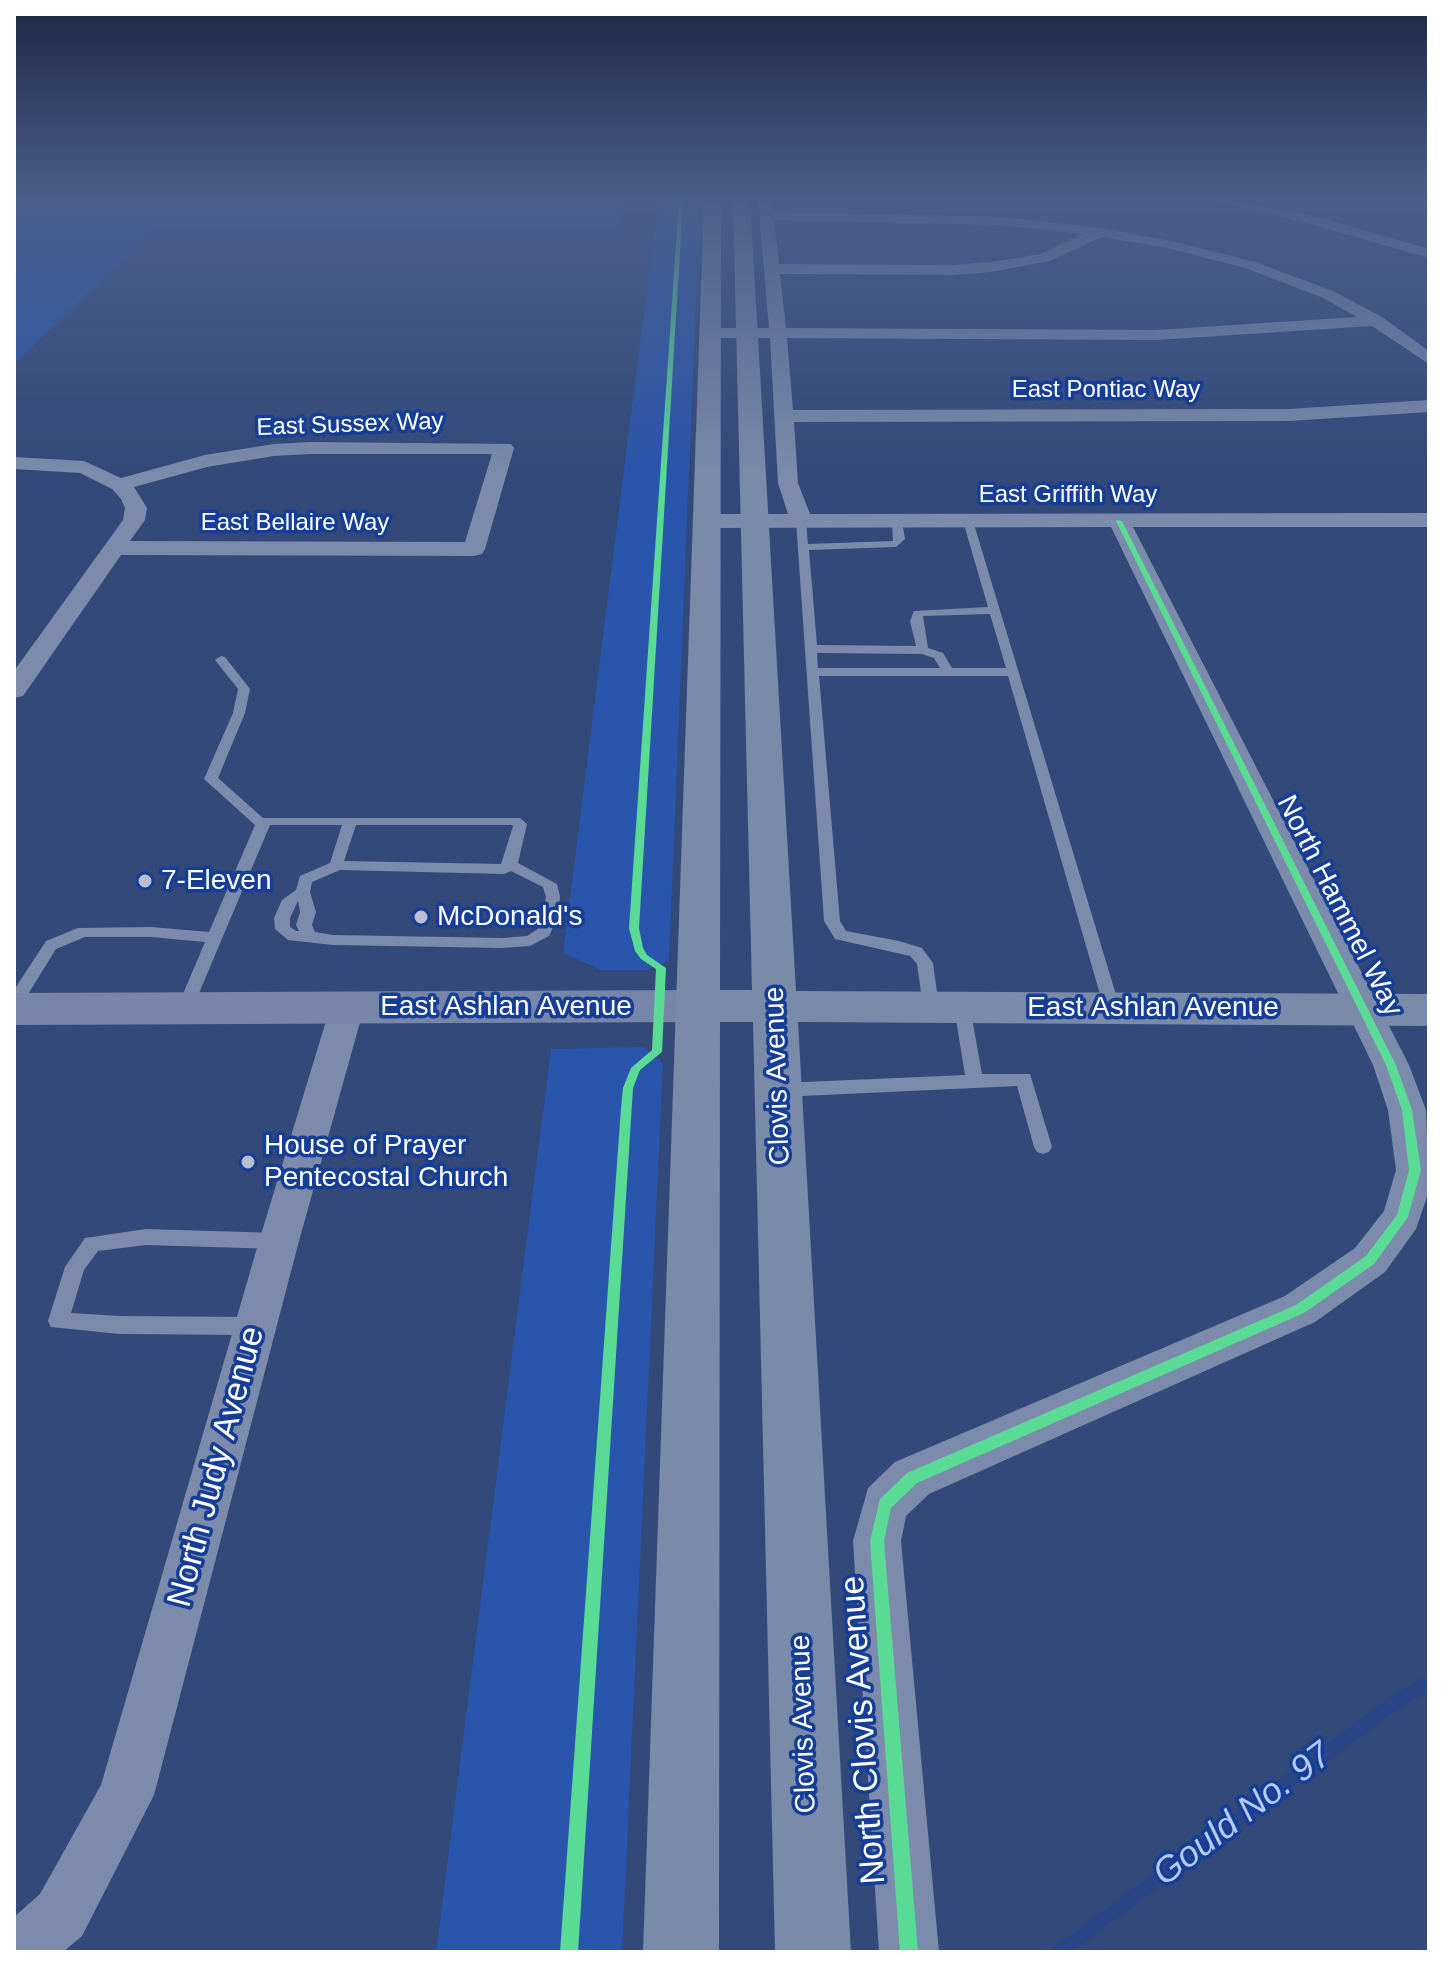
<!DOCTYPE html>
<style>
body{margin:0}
#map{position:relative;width:1443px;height:1966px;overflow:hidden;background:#334979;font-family:Helvetica,sans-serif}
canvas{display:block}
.frame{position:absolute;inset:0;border:16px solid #fff;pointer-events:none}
</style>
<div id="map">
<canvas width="1443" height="1966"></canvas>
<div class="frame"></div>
</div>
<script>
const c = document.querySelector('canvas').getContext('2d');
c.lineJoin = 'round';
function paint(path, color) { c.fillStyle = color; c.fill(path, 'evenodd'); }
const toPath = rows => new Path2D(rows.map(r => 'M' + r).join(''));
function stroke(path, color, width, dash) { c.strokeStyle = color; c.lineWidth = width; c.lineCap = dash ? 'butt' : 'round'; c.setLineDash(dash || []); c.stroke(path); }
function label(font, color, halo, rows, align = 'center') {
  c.font = font + ' Helvetica,sans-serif'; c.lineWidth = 7; c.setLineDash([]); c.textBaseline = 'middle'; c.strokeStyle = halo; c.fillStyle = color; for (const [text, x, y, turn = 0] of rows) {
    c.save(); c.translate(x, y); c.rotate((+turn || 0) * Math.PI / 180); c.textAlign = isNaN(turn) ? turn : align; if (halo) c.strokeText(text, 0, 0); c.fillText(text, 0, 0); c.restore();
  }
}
const green = toPath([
 [14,201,624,201,619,229,157,228,14,364],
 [658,201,700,201,669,960,647,970,601,970,563,953],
 [643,1047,663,1063,622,1952,436,1952,551,1049]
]);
const stream = toPath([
 [1060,1952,1395,1702,1429,1683]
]);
const service = toPath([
 [801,518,806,521,808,544,893,541,892,521,897,518,902,521,905,539,896,547,809,550,817,645,916,646,910,621,914,611,988,607,963,521,968,518,973,521,1120,1008,1118,1012,1112,1014,1104,1008,1008,676,819,676,840,921,846,931,899,941,922,948,933,963,939,1007,937,1011,925,1011,923,1007,917,964,910,956,835,939,824,921,796,521,801,518],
 [990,614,1006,668,952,668,943,653,928,648,923,616,990,614],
 [817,653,922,654,934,658,940,668,818,668,817,653],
 [221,656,225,657,250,689,245,713,218,778,263,818,520,818,527,824,518,863,557,884,560,897,558,917,549,936,530,946,503,948,333,945,288,940,275,929,274,918,282,900,296,890,300,876,330,863,342,825,270,825,191,1012,185,1014,177,1008,205,942,151,937,85,937,56,949,20,1007,14,1009,14,990,46,941,78,928,151,927,209,932,255,825,204,779,233,713,238,689,215,660,221,656],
 [356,825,512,825,513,826,501,864,344,861,356,825],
 [340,870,504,874,511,871,543,887,546,897,542,917,538,929,527,936,503,938,333,935,315,932,312,925,316,912,310,892,312,882,340,870],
 [298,901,300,912,296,925,299,931,296,931,290,927,290,918,298,901],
 [962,1001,970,1007,982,1074,1030,1074,1052,1147,1049,1152,1043,1154,1037,1152,1034,1147,1017,1086,781,1097,775,1095,772,1090,775,1085,781,1083,965,1075,954,1007,962,1001],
 [146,1229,278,1233,285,1235,288,1241,285,1247,278,1249,146,1245,98,1251,84,1270,71,1313,119,1316,254,1317,261,1320,264,1326,261,1332,254,1335,119,1334,51,1327,48,1321,65,1267,85,1238,146,1229]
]);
const minor = toPath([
 [758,201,771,201,773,212,1000,217,1100,228,1167,240,1255,262,1333,291,1382,317,1429,351,1429,364,1372,326,1156,340,787,338,793,410,1289,409,1429,400,1429,412,1289,421,794,422,798,483,810,514,1429,513,1429,527,1133,527,1409,1065,1426,1110,1429,1191,1416,1229,1385,1272,1315,1322,929,1494,906,1516,901,1541,939,1952,879,1952,853,1541,868,1488,895,1462,1285,1296,1355,1248,1384,1211,1396,1170,1388,1110,1373,1065,1111,527,707,528,696,521,707,514,788,514,778,483,770,338,710,338,702,333,710,328,769,328,758,201],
 [774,220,1000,225,1083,234,1041,254,991,262,953,265,779,264,774,220],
 [1102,237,1167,248,1245,268,1321,297,1357,317,1156,330,786,328,780,274,953,275,991,272,1050,261,1102,237],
 [1216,201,1240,201,1326,219,1429,249,1429,258,1318,226,1216,201],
 [310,442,511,444,514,448,485,549,482,554,474,556,121,555,23,696,14,698,14,671,123,520,125,508,121,499,112,489,80,473,14,469,14,457,84,461,121,478,205,455,274,444,310,442],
 [310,454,492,454,465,542,130,541,145,520,147,508,134,487,207,467,274,456,310,454],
 [347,996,359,999,364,1008,299,1241,154,1795,82,1936,63,1952,14,1952,14,1917,40,1894,101,1785,259,1241,330,1008,335,999,347,996]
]);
const secondary = toPath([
 [699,990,715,995,721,1006,715,1017,699,1022,14,1025,14,993,699,990]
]);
const primary = toPath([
 [704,201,721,201,720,990,752,990,733,201,750,201,796,991,1429,994,1429,1026,798,1022,851,1952,775,1952,753,1022,720,1022,719,1952,643,1952,704,201]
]);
const cycleway = toPath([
 [679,201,683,201,639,928,643,948,647,955,666,968,662,1052,640,1070,633,1088,578,1952,560,1952,621,1108,623,1088,631,1068,652,1050,656,969,641,959,635,951,629,928,679,201],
 [1117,520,1122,521,1396,1065,1412,1110,1421,1170,1408,1217,1374,1264,1304,1313,917,1483,891,1508,884,1541,918,1952,900,1952,870,1541,880,1499,907,1473,1296,1305,1366,1256,1397,1215,1409,1170,1402,1110,1386,1065,1116,521,1117,520]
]);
const markers = [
 [145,881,8,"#b8bfd0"],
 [421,917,8,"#b8bfd0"],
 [248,1162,8,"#b8bfd0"]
];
const farStreetnames = [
 ["East Pontiac Way",1106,390],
 ["East Sussex Way",350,425,-2],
 ["East Griffith Way",1068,495],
 ["East Bellaire Way",295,523]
];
const poiNames = [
 ["7-Eleven",161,881],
 ["McDonald's",437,917],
 ["House of Prayer",264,1146],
 ["Pentecostal Church",264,1178]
];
const streetNames = [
 ["North Hammel Way",1339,906,63],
 ["East Ashlan Avenue",506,1007],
 ["East Ashlan Avenue",1153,1008],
 ["Clovis Avenue",778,1076,-92],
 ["Clovis Avenue",804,1724,-92]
];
const nearStreetnames = [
 ["North Judy Avenue",217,1467,-75],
 ["North Clovis Avenue",864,1730,-94]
];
const nearWaternames = [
 ["Gould No. 97",1243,1815,-37]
];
paint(green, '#2a55ac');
stroke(stream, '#2a4687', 14);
paint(service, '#7c8bab');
paint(minor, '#7c8bab');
paint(secondary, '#7786a8');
paint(primary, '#7a8aa9');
paint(cycleway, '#5adb95');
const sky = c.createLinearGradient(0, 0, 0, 476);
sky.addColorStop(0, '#1c2843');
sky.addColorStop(0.42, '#4a5f8c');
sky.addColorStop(1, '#4a5f8c00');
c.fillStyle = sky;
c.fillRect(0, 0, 1443, 476);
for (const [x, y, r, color] of markers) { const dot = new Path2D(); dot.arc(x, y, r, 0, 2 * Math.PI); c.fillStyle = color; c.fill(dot); stroke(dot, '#163e96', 3); }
label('24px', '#fff', '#163e96', farStreetnames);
label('28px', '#fff', '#163e96', poiNames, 'left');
label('28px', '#fff', '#163e96', streetNames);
label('34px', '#fff', '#163e96', nearStreetnames);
label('italic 36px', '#b4cbf8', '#163e96', nearWaternames);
</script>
